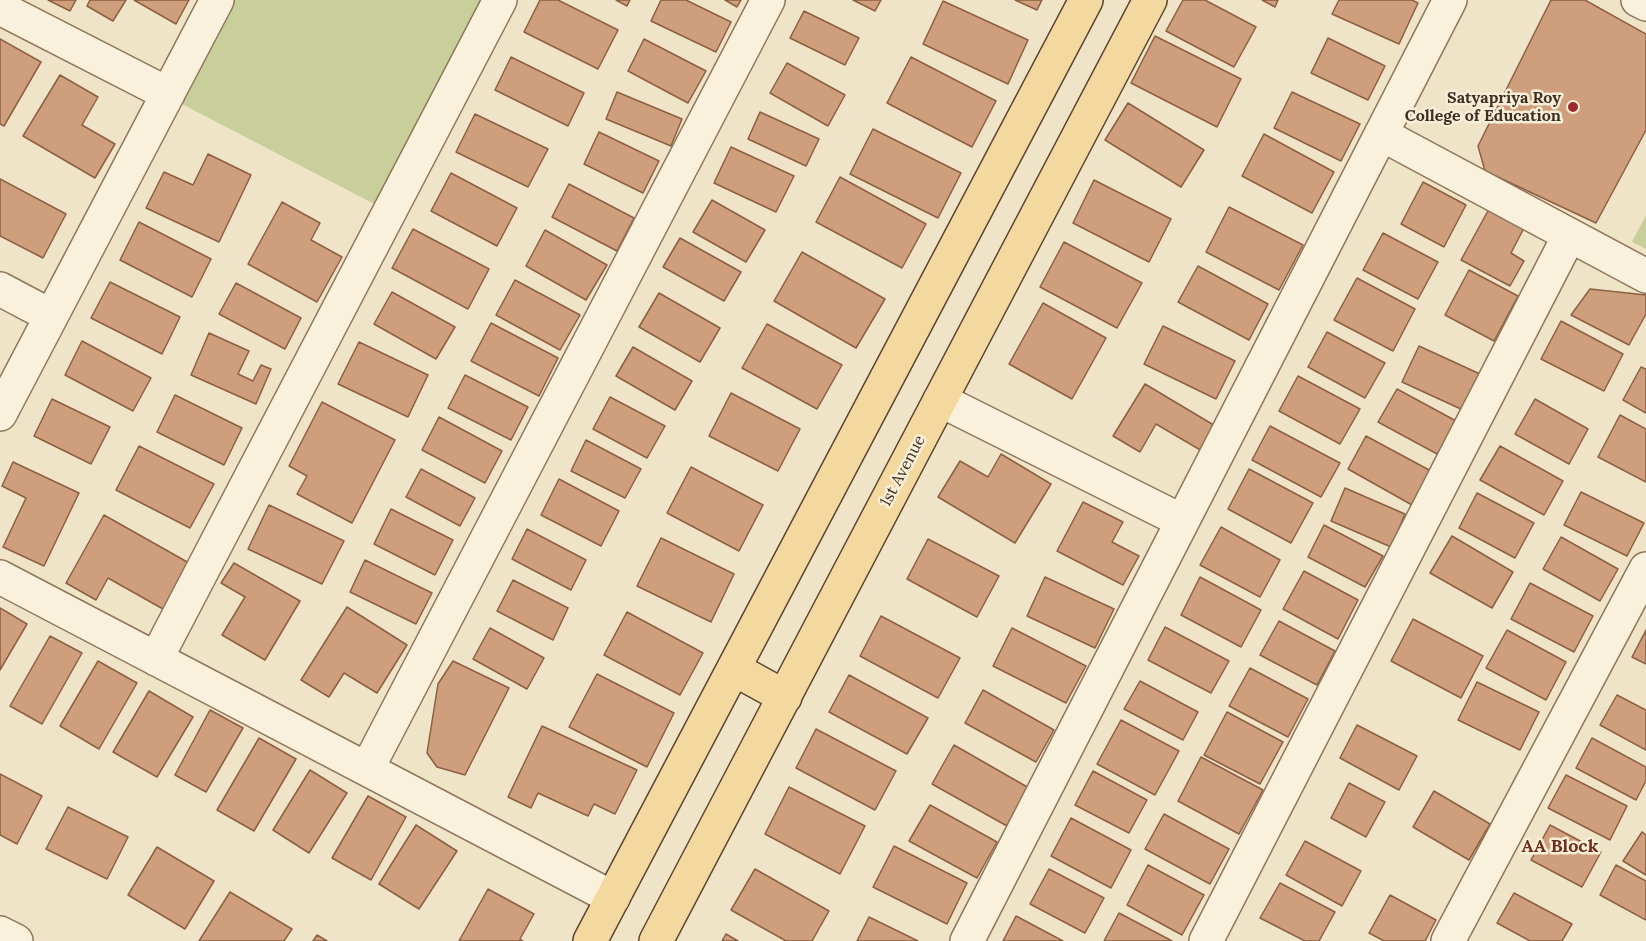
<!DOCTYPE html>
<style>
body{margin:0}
canvas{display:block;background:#f0e4c8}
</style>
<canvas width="1646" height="941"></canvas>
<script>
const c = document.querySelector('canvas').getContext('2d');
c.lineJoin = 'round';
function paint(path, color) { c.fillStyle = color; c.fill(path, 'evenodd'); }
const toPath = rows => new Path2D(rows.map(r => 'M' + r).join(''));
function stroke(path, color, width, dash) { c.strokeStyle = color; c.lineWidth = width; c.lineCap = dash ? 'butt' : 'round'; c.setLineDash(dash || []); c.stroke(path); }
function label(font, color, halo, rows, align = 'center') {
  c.font = font + ' Lora,serif'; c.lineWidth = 5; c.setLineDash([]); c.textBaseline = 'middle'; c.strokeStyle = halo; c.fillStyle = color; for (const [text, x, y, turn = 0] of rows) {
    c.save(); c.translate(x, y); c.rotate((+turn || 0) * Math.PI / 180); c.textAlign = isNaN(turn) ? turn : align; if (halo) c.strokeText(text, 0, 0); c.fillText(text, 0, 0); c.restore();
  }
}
const green = toPath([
 [232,0,491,0,380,207,178,102],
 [1646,215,1646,249,1632,242]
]);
const building = toPath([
 [48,0,76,0,70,11,48,0],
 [90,0,126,0,113,21,87,6,90,0],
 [134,0,189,0,176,24,134,0],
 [540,0,558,0,618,30,598,69,524,32,540,0],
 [616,0,630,0,627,6,616,0],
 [661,0,686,0,731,22,716,52,651,21,661,0],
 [725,0,741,0,737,7,725,0],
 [853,0,881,0,875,11,853,0],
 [1015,0,1042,0,1037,10,1015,0],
 [1183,0,1205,0,1256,27,1234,67,1166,31,1183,0],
 [1262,0,1278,0,1275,7,1262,0],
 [1339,0,1412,0,1418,3,1399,44,1332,14,1339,0],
 [1551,0,1585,0,1646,34,1646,130,1596,223,1485,171,1478,146,1551,0],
 [943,1,1028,40,1008,84,923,44,943,1],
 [804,11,859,38,845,65,790,38,804,11],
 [1155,36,1241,79,1217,127,1131,83,1155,36],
 [1328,38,1385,66,1368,100,1311,73,1328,38],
 [0,39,41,62,4,126,0,124,0,39],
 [644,39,706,71,688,103,628,71,644,39],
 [511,57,584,93,568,126,495,90,511,57],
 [911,57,996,101,972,147,887,103,911,57],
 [787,63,845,95,828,126,770,93,787,63],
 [60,75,98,97,82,125,115,144,95,178,23,136,60,75],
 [617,92,682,119,671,146,606,119,617,92],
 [1292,92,1360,124,1341,161,1274,128,1292,92],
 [1128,103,1204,150,1181,187,1105,140,1128,103],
 [760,112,819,139,806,166,748,139,760,112],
 [475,114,548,149,528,187,456,152,475,114],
 [873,129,961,173,938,218,850,174,873,129],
 [599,132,659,161,643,193,584,164,599,132],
 [1264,134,1334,172,1312,213,1242,176,1264,134],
 [731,147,794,176,776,212,714,183,731,147],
 [208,154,251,175,219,242,146,208,164,172,193,185,208,154],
 [451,173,517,208,497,246,431,211,451,173],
 [840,177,926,224,902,268,816,222,840,177],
 [0,179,66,214,43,258,0,236,0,179],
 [1094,180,1171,219,1149,262,1073,223,1094,180],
 [1423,182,1466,205,1444,247,1401,224,1423,182],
 [569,184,634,218,617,251,552,217,569,184],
 [712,200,765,230,746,262,693,232,712,200],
 [282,202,320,223,311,240,342,257,317,302,248,264,282,202],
 [1229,207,1303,245,1279,290,1206,252,1229,207],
 [1489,209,1524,228,1511,253,1524,261,1510,286,1461,260,1489,209],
 [139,222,211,259,192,297,120,260,139,222],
 [413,229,489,269,468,309,392,268,413,229],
 [545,230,607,265,586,300,526,266,545,230],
 [1383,233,1438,262,1418,299,1363,270,1383,233],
 [680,238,741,272,724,301,663,267,680,238],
 [1064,242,1142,283,1117,328,1040,287,1064,242],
 [802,252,885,299,856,348,774,301,802,252],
 [1198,266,1268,304,1249,340,1178,302,1198,266],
 [1469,270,1518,296,1494,341,1445,315,1469,270],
 [1357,278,1415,309,1393,351,1334,320,1357,278],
 [515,280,580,315,560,350,496,315,515,280],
 [110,282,180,317,162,354,91,318,110,282],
 [236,283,301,318,285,349,219,314,236,283],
 [1590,289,1646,295,1646,314,1629,345,1571,315,1590,289],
 [392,292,455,327,436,359,374,324,392,292],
 [659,293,720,328,700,362,639,327,659,293],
 [1043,303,1106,338,1072,399,1009,364,1043,303],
 [1561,321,1623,354,1604,391,1541,359,1561,321],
 [491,323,558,358,539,396,471,361,491,323],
 [767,324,842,365,817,409,742,368,767,324],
 [1163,326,1235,361,1216,399,1144,364,1163,326],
 [1327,332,1385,363,1365,398,1308,367,1327,332],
 [209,333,249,351,238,374,253,381,261,365,271,369,256,404,191,375,209,333],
 [82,341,151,378,133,411,65,375,82,341],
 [359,342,428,375,408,417,338,384,359,342],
 [1419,346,1480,374,1463,410,1402,382,1419,346],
 [633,347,692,381,675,410,616,376,633,347],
 [1641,367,1646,369,1646,413,1623,400,1641,367],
 [465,375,528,407,511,440,448,408,465,375],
 [1298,376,1360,409,1340,444,1279,411,1298,376],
 [1145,384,1217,427,1202,451,1156,424,1140,452,1113,436,1145,384],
 [1397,389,1458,422,1439,455,1378,422,1397,389],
 [731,393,800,429,778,471,709,436,731,393],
 [175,395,242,428,224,465,157,432,175,395],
 [610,397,665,426,647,458,593,429,610,397],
 [52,399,110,427,91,464,34,436,52,399],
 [1535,399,1588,429,1569,464,1515,434,1535,399],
 [322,402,395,440,352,523,297,494,307,476,289,466,322,402],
 [1620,415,1646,429,1646,482,1598,457,1620,415],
 [439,417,502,451,485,483,422,450,439,417],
 [1270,426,1340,463,1321,497,1252,460,1270,426],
 [1366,436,1431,471,1412,505,1348,469,1366,436],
 [586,440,641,469,625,498,571,471,586,440],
 [139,446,214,484,190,528,116,490,139,446],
 [1500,446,1563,481,1544,515,1480,480,1500,446],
 [1001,454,1051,484,1015,543,938,497,960,461,988,477,1001,454],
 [13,462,79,493,44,566,3,547,26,498,2,486,13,462],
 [691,467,763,505,739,551,667,513,691,467],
 [421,469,475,498,460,526,406,497,421,469],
 [1249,469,1313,503,1291,543,1228,509,1249,469],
 [559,479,619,511,601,546,541,515,559,479],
 [1345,488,1405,514,1391,547,1331,521,1345,488],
 [1581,492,1644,523,1627,556,1564,525,1581,492],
 [1477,493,1534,523,1515,558,1459,528,1477,493],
 [1083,502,1123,522,1112,542,1139,556,1123,585,1057,551,1083,502],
 [269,505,344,541,322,584,248,549,269,505],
 [391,509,453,540,435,575,374,544,391,509],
 [104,515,189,563,163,609,108,578,96,600,66,583,104,515],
 [1324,525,1383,556,1365,587,1308,557,1324,525],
 [1221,527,1280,560,1260,597,1200,565,1221,527],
 [527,529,586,560,571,590,512,559,527,529],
 [1452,536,1513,572,1492,608,1430,573,1452,536],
 [1561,537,1618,569,1600,601,1543,569,1561,537],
 [661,538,734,574,711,622,637,586,661,538],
 [928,539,999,576,977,617,907,579,928,539],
 [365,560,432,593,416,624,350,592,365,560],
 [234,563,300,601,265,660,222,635,245,597,221,583,234,563],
 [1304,571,1358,600,1338,639,1283,609,1304,571],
 [1045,577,1114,609,1095,648,1027,616,1045,577],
 [1200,577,1261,610,1241,647,1181,615,1200,577],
 [513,580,568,608,553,640,497,611,513,580],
 [1530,583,1593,616,1574,652,1511,619,1530,583],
 [347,607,407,645,377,693,344,673,329,697,301,680,347,607],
 [0,608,27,624,0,670,0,608],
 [627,612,703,653,680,695,604,655,627,612],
 [881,616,960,658,938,698,860,656,881,616],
 [1413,619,1483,656,1461,698,1391,661,1413,619],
 [1279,621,1335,651,1317,685,1260,655,1279,621],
 [1165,627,1229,661,1211,693,1148,660,1165,627],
 [490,628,544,658,527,689,473,659,490,628],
 [1012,628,1086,666,1066,703,993,666,1012,628],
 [1507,630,1566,662,1546,700,1486,668,1507,630],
 [1646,630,1646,664,1632,657,1646,630],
 [50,636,82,653,42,724,10,706,50,636],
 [98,661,137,683,99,749,60,726,98,661],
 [453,661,509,688,465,775,437,767,427,753,438,684,453,661],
 [1250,668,1308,699,1288,737,1229,706,1250,668],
 [597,674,674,713,647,767,569,727,597,674],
 [849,675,928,718,907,754,829,712,849,675],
 [1140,681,1198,712,1183,740,1124,709,1140,681],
 [1477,682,1539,712,1520,750,1458,720,1477,682],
 [983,690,1054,730,1036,762,965,723,983,690],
 [149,691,193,717,157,777,113,752,149,691],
 [1617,695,1646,710,1646,750,1600,725,1617,695],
 [210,710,243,728,206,792,175,775,210,710],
 [1227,712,1283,742,1260,784,1204,755,1227,712],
 [1121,720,1179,751,1155,795,1097,764,1121,720],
 [1357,725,1417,756,1399,790,1340,758,1357,725],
 [542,726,637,770,615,814,594,804,588,816,538,793,531,808,508,797,542,726],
 [816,729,896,771,875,810,796,768,816,729],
 [259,738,296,759,254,831,217,810,259,738],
 [1592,738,1646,767,1646,781,1636,800,1576,768,1592,738],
 [954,745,1029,788,1007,826,932,784,954,745],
 [1201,757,1263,790,1239,834,1178,801,1201,757],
 [310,770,347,793,309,853,273,830,310,770],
 [1093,771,1147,800,1129,833,1075,805,1093,771],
 [0,774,42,796,17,844,0,835,0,774],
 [1566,775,1627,806,1610,840,1548,808,1566,775],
 [1349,783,1385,802,1366,837,1331,818,1349,783],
 [789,787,865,826,840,874,765,834,789,787],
 [1434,791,1490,824,1469,860,1413,827,1434,791],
 [368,796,406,817,371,880,332,858,368,796],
 [930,805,997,842,977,878,909,841,930,805],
 [68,807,128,837,107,879,46,849,68,807],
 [1164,814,1229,849,1210,884,1145,849,1164,814],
 [1071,818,1131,850,1111,888,1051,856,1071,818],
 [416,825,457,851,419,909,379,884,416,825],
 [1550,825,1601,852,1582,887,1531,860,1550,825],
 [1642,832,1646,835,1646,875,1623,861,1642,832],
 [1305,841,1361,871,1342,906,1286,875,1305,841],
 [894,846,967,883,947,924,873,887,894,846],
 [157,847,214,881,185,929,128,895,157,847],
 [1148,865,1204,895,1182,935,1127,905,1148,865],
 [1616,865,1646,881,1646,920,1600,895,1616,865],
 [755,869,829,911,812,941,786,941,731,910,755,869],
 [1049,869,1104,898,1085,933,1030,904,1049,869],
 [1280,883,1335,912,1319,941,1305,941,1260,918,1280,883],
 [488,889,534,914,520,939,523,941,459,941,488,889],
 [230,892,292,929,284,941,199,941,230,892],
 [1514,893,1572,924,1562,941,1530,941,1497,923,1514,893],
 [1390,895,1436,920,1425,941,1384,941,1369,933,1390,895],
 [1119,913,1172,941,1104,941,1119,913],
 [1016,916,1063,941,1003,941,1016,916],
 [869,917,918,941,857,941,869,917],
 [726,934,738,941,722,941,726,934],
 [317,935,327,941,313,941,317,935]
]);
const minor = toPath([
 [1638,0,1646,4],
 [0,8,168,94],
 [1381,134,1646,276],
 [0,289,51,316],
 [940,400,1182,521],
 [0,414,217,0],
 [0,577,613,898],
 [156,659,500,0],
 [367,769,768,0],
 [0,933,16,941],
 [967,941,1450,0],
 [1206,941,1569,236],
 [1448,941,1646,569]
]);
const major = toPath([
 [734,669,785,697],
 [590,941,1086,0],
 [656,941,1150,0]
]);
const markers = [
 [1573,107,6,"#9e2a2b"]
];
const poiNames = [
 ["Satyapriya Roy",1561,98],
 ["College of Education",1561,116]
];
const streetNames = [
 ["1st Avenue",903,471,-62]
];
const neighbourhoodNames = [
 ["AA Block",1560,847]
];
paint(green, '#c9cf9b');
paint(building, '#cf9f7d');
stroke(building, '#8d5f41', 1.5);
stroke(minor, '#8d765c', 36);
stroke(major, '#5b4430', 36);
stroke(minor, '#faf1dc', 33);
stroke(major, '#f3d9a0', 33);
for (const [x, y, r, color] of markers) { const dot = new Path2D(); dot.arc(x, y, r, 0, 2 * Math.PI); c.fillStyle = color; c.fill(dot); stroke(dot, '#f7eed8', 2); }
label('bold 16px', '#3d2e20', '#f7eed8', poiNames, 'right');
label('16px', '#3d2e20', '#f7eed8', streetNames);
label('bold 18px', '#6b2e1e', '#f7eed8', neighbourhoodNames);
</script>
